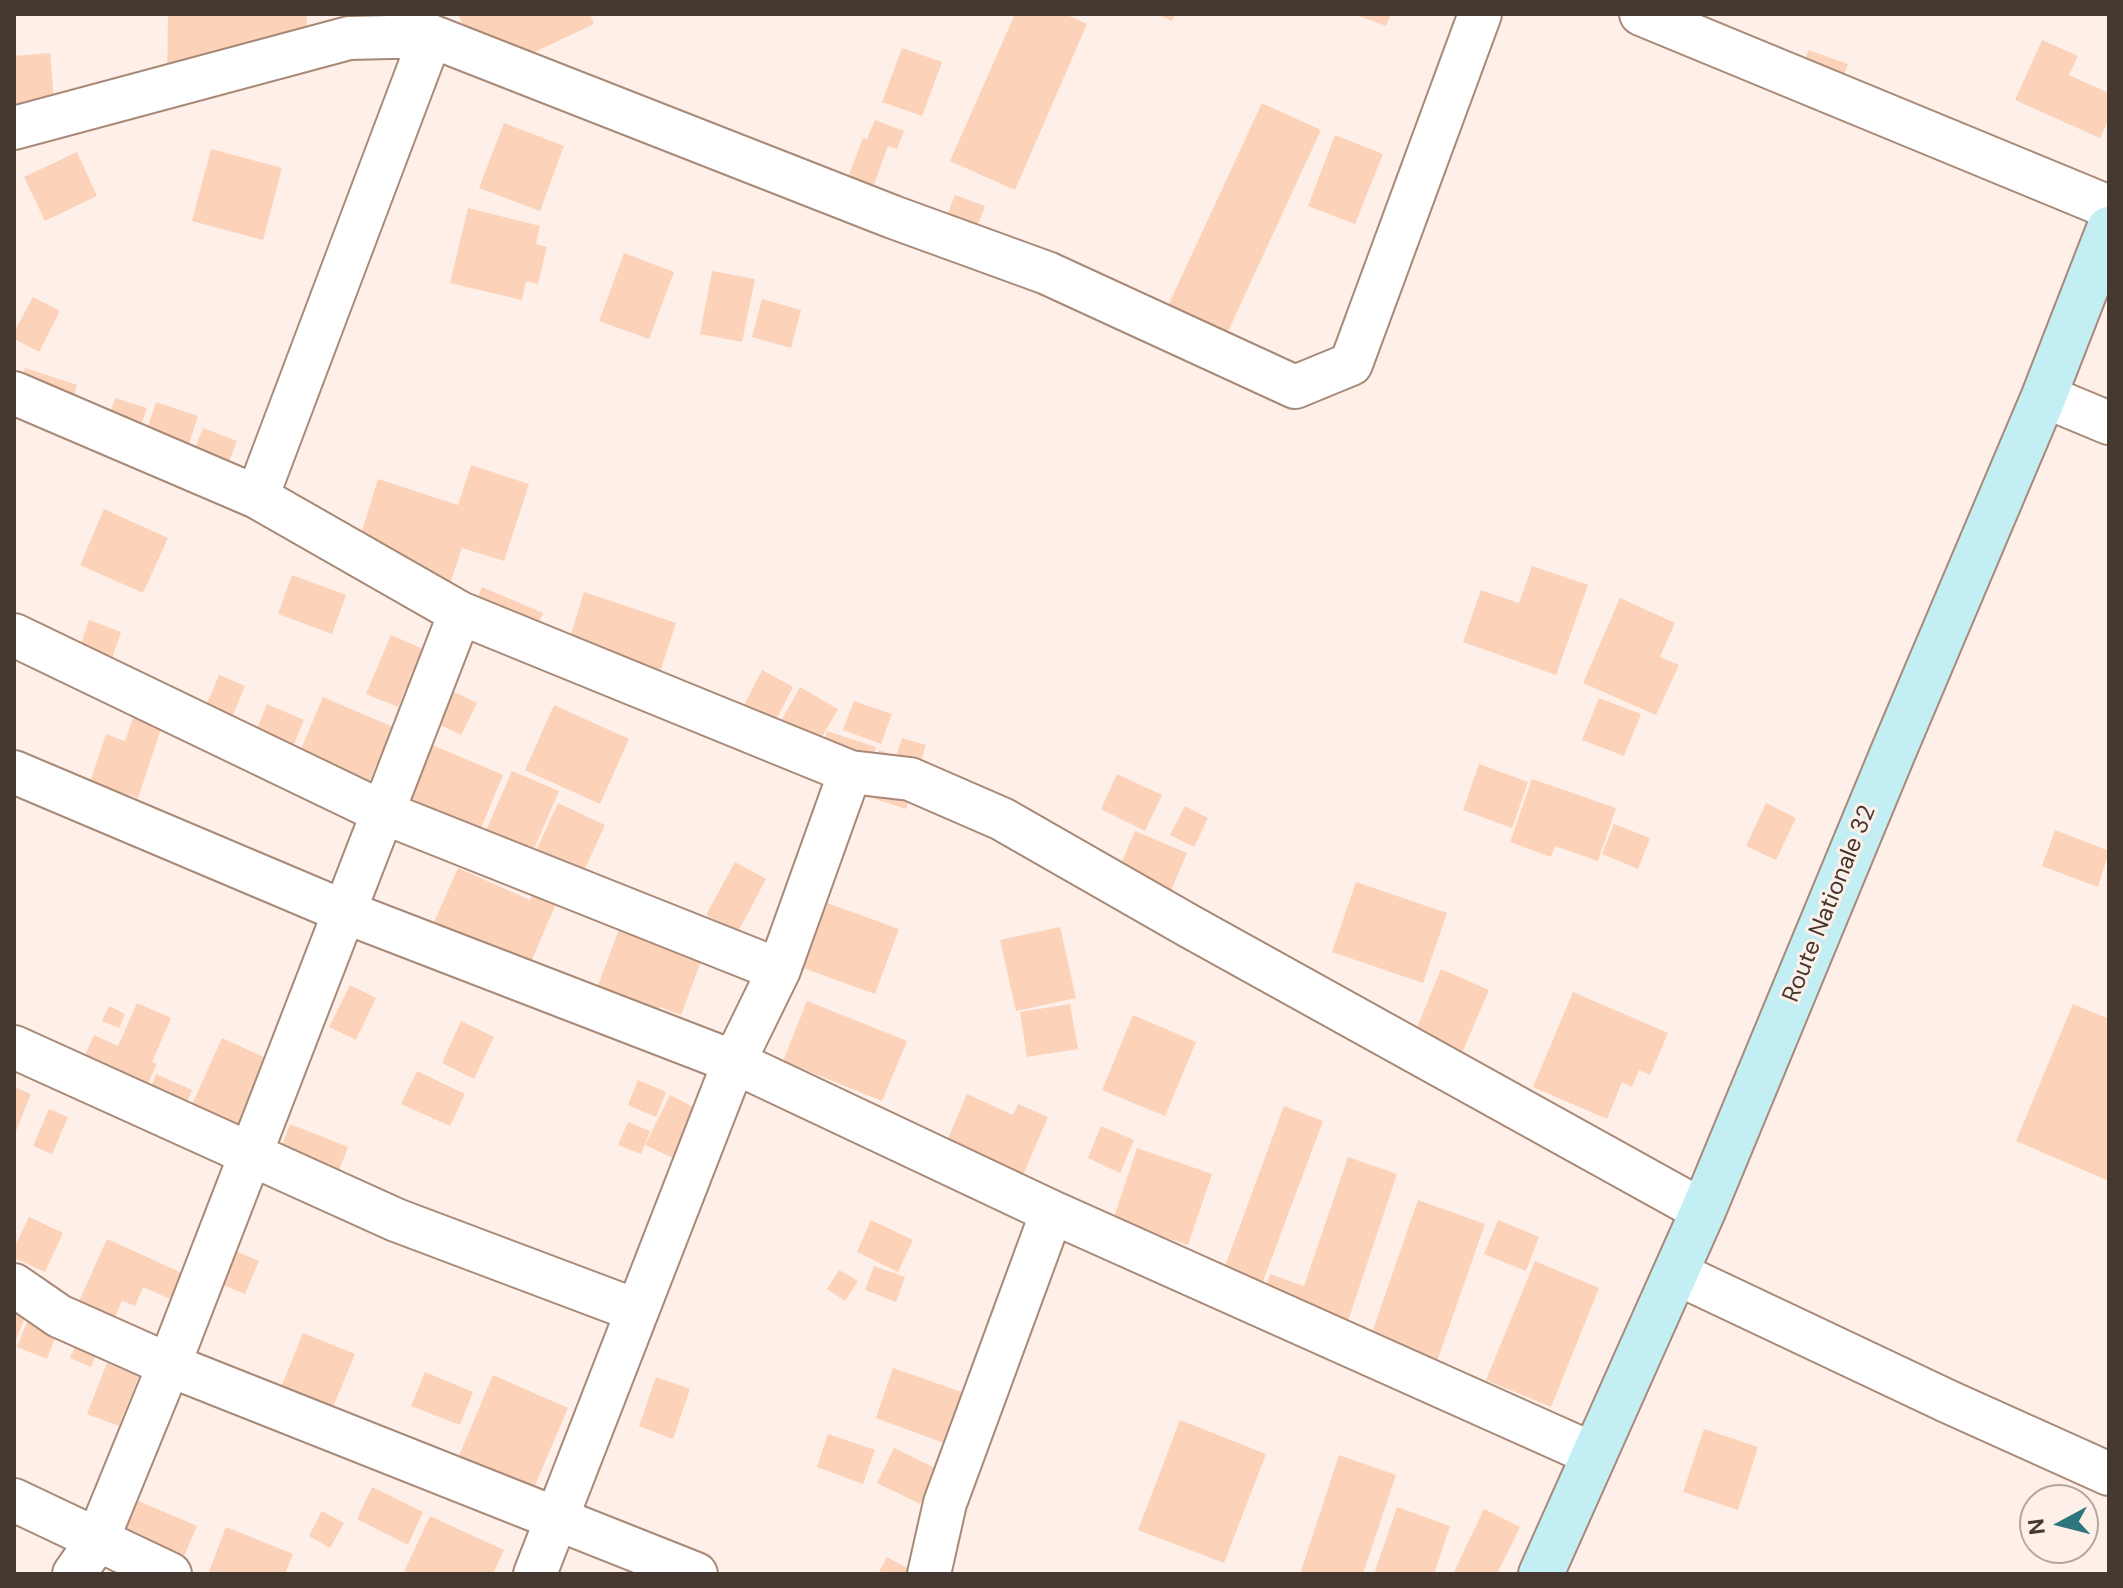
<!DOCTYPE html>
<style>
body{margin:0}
#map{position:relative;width:2123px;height:1588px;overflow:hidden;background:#fef0e8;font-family:"DM Sans",sans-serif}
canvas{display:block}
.frame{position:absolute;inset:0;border:16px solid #443830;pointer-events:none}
.north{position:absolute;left:2019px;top:1484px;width:80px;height:80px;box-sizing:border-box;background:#fef0e8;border:2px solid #b4a69e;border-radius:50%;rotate:263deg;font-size:22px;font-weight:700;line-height:32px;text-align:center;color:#443830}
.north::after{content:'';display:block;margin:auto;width:28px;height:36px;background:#2d767f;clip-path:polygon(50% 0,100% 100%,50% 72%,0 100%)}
</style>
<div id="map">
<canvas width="2123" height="1588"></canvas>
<div class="frame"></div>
<div class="north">N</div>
</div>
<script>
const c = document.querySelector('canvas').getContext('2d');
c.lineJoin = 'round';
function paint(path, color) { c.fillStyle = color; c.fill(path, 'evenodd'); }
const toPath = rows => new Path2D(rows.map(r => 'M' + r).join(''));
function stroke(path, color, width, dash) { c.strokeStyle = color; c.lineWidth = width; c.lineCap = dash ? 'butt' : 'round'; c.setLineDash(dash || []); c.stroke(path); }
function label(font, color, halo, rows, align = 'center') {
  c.font = font + ' "DM Sans",sans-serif'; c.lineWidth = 6; c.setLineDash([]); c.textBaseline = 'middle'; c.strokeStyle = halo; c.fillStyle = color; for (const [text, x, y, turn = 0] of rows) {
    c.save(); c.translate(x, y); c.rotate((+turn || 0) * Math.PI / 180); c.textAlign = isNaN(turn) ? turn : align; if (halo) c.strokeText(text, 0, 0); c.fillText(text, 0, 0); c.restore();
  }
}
const building = toPath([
 [168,14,307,14,306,59,167,86],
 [458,14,590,14,594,24,486,75],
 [1015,14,1065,14,1087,24,1015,190,950,161],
 [1156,14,1175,14,1172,21],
 [1354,14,1391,14,1386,26],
 [2042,40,2078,56,2069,75,2109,93,2109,119,2100,138,2015,100],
 [902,48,942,62,922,116,882,102],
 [1808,50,1848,64,1837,94,1799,81],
 [50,53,54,100,14,104,14,56],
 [1262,103,1321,130,1213,364,1166,310],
 [875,120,904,131,897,149,888,146,873,187,848,178,863,138,867,139],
 [504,123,564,146,540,211,479,188],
 [1335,135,1383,154,1355,224,1308,206],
 [211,149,282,168,263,240,192,221],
 [77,152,97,196,45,221,24,177],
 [955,195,985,206,968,250,938,239],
 [468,208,540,226,536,244,547,247,538,284,526,281,522,300,450,283],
 [624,253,674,272,649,339,599,321],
 [712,271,755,279,742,342,700,334],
 [33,297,60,311,39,352,14,339,14,332],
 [762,299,801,310,791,348,752,337],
 [25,368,77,385,67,418,14,402],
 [115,398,147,408,136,440,105,429],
 [156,402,198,416,185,456,143,442],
 [203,428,237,441,223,477,189,463],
 [471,465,529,484,504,561,462,548,449,587,354,557,378,479,458,505],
 [104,509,168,538,143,593,80,565],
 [1532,566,1588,585,1556,675,1463,642,1481,590,1519,603],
 [292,575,346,595,332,634,278,614],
 [482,587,543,613,526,653,465,627],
 [584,592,676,623,653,693,562,663],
 [1620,598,1675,623,1660,657,1679,665,1656,715,1583,683],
 [89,620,121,632,108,670,76,658],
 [391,635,423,649,398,707,366,694],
 [762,670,793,687,772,728,741,711],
 [219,675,245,686,230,722,204,711],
 [800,687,838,709,812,754,775,732],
 [450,690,477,703,461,735,434,722],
 [323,697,393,727,368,784,299,754],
 [1599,698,1641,714,1624,756,1582,740],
 [854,701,892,714,881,744,843,730],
 [267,704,304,720,290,754,253,739],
 [554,705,629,739,600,804,525,770],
 [136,710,164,720,138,798,90,782,106,734,125,741],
 [827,731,876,747,867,776,818,760],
 [902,738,926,745,906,809,866,796,879,750,896,756],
 [423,741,503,775,477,838,397,804],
 [1479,764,1528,782,1512,828,1463,810],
 [512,771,559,791,527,865,480,844],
 [1117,774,1162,795,1145,831,1101,809],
 [1532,779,1616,808,1598,861,1555,846,1551,857,1510,842],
 [558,803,605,825,582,875,535,853],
 [1766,803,1796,818,1776,860,1746,846],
 [1185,806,1208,818,1194,847,1170,835],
 [1614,824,1650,838,1638,869,1602,854],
 [2055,830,2109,851,2098,887,2042,866],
 [1135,831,1187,853,1167,900,1115,878],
 [735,862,766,879,738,932,706,915],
 [458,868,530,900,534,891,557,901,522,983,426,940],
 [1356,882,1447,913,1423,983,1332,952],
 [827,903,899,929,875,994,803,968],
 [621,924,703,956,681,1015,660,1007,655,1023,593,999],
 [1060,927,1076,998,1016,1011,1000,940],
 [1441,969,1489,990,1456,1067,1409,1047],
 [350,985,376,998,356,1040,329,1027],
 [1573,992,1668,1033,1650,1075,1639,1070,1632,1087,1622,1082,1607,1119,1533,1087],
 [807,1001,907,1041,882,1101,783,1061],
 [137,1003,171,1018,152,1062,157,1064,145,1090,82,1062,94,1035,118,1046],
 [1070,1004,1078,1049,1027,1057,1020,1012],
 [2073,1004,2109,1019,2109,1181,2016,1141],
 [109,1006,125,1014,119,1028,102,1021],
 [1133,1015,1196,1042,1165,1116,1102,1090],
 [461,1021,494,1037,474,1079,442,1063],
 [222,1038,277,1063,246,1132,191,1107],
 [417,1071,465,1094,450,1126,401,1104],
 [156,1074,192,1090,184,1109,148,1094],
 [638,1080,666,1092,656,1117,628,1105],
 [14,1087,31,1094,14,1136],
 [967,1094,1013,1115,1018,1104,1048,1117,1019,1184,943,1150],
 [670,1095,697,1109,673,1158,645,1145],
 [1284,1106,1323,1121,1259,1292,1221,1277],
 [49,1109,68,1117,52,1154,33,1146],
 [628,1122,650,1131,641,1154,618,1145],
 [290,1124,348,1147,335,1181,277,1159],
 [1101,1126,1134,1140,1120,1173,1088,1158],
 [1137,1148,1212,1174,1188,1245,1113,1220],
 [1348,1157,1397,1174,1345,1330,1261,1301,1270,1274,1304,1286],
 [1418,1200,1485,1224,1435,1367,1368,1344],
 [29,1217,63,1233,45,1272,14,1258,14,1248],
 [871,1220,913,1240,898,1272,857,1252],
 [1498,1220,1539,1237,1526,1271,1484,1254],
 [107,1239,191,1277,179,1303,143,1287,135,1306,122,1301,112,1324,76,1308],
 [236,1251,259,1261,245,1294,221,1284],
 [1535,1261,1599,1288,1551,1407,1486,1380],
 [874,1266,905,1277,896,1302,865,1290],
 [839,1270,858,1281,845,1301,827,1289],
 [14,1313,25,1317,14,1345],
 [27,1322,57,1333,47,1359,17,1347],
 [303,1333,355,1354,331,1412,280,1390],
 [79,1338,99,1347,91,1367,70,1358],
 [107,1363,139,1376,119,1426,87,1414],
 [893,1368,970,1395,952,1446,876,1418],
 [425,1372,473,1392,460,1425,411,1406],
 [493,1375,568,1408,533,1490,458,1458],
 [656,1377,690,1389,673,1439,639,1426],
 [1180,1420,1266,1454,1224,1563,1138,1530],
 [1704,1429,1758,1447,1738,1510,1683,1492],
 [828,1434,875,1450,863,1484,817,1467],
 [894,1448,937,1469,920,1504,877,1483],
 [1339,1455,1396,1475,1363,1574,1300,1574],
 [372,1487,423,1512,408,1545,357,1519],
 [129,1497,197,1526,178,1570,110,1541],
 [1397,1507,1450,1526,1434,1574,1374,1574],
 [1484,1509,1520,1527,1497,1574,1453,1574],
 [322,1511,344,1523,330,1548,309,1536],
 [430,1516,504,1550,493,1574,403,1574],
 [226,1527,293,1554,285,1574,208,1574],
 [887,1557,913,1571,911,1574,878,1574]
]);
const street = toPath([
 [1641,14,2109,207],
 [14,128,349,38,431,36,893,217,1047,273,1295,387,1351,364,1480,14],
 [14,393,257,497,460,613,850,772,779,970,734,1062,535,1574],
 [2044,396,2109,423],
 [257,497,431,36],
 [14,635,382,812,779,970],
 [14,772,345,912,734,1062,1052,1212,1595,1455],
 [850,772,910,779,1002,819,1189,926,1703,1211],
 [14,1047,396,1220,635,1310],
 [1676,1273,1949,1402,2109,1474],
 [14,1285,59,1316,169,1365,696,1574],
 [14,1500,170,1574],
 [74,1574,97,1541,169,1365,460,613],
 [929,1574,945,1503,1052,1212]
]);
const secondary = toPath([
 [1541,1574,1703,1211,1894,750,2044,396,2109,229]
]);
const streetNames = [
 ["Route Nationale 32",1830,904,-68]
];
paint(building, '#fcd2b9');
stroke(street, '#a88977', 46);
stroke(secondary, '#a88977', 48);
stroke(street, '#fff', 42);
stroke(secondary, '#c2eef4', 44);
label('24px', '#443830', '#fef0e8', streetNames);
</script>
